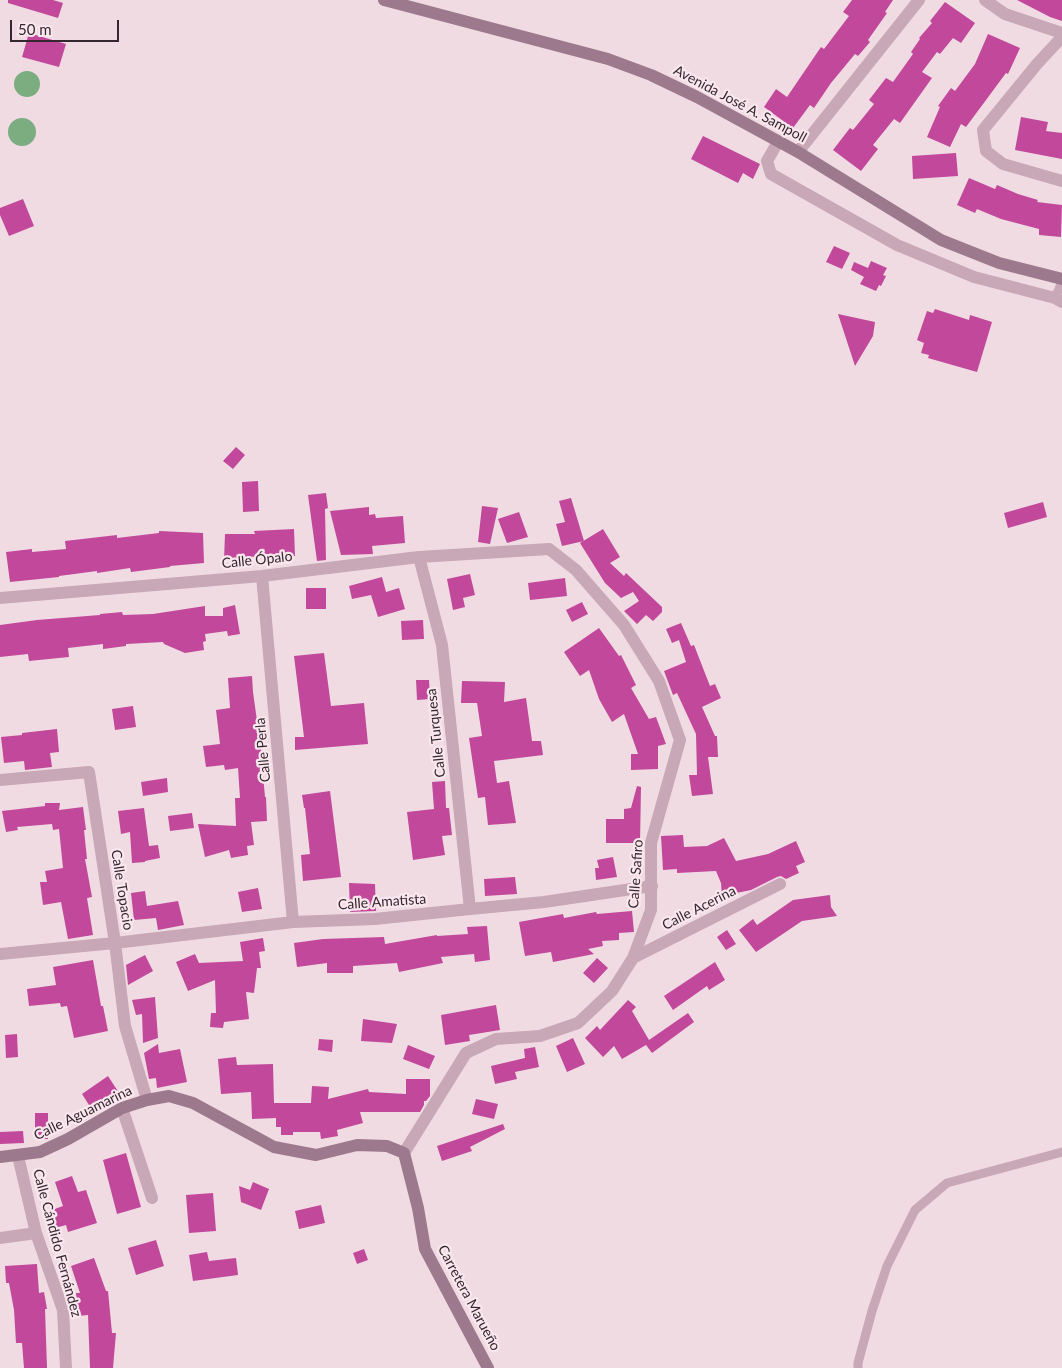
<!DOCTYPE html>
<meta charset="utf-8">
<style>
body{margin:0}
#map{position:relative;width:1062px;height:1368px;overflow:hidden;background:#f1dbe3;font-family:Lato,sans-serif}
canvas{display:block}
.scale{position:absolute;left:10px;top:20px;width:109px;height:22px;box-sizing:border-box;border:2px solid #352730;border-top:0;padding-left:6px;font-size:15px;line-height:18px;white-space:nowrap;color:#352730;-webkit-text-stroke:4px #f9e7ed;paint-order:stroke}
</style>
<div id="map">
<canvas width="1062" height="1368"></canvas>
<div class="scale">50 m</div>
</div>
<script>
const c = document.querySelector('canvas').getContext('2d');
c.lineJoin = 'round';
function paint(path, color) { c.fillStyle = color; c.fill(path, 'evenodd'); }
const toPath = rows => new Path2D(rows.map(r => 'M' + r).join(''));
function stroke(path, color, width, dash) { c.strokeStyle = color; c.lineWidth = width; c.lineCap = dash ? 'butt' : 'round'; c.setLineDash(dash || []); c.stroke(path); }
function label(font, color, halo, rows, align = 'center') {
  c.font = font + ' Lato,sans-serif'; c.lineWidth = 4.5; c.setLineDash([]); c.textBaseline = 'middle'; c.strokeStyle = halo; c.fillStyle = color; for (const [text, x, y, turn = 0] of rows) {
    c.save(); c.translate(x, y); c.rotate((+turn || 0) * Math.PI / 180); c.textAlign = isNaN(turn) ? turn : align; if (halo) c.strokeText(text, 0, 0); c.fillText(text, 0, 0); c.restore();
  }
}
const water = toPath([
 '14 84a13 13 0 1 1 26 0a13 13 0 1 1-26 0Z',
 '8 132a14 14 0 1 1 28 0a14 14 0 1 1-28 0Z'
]);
const building = toPath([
 [8,0,53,0,63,3,58,18,8,3],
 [852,0,893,0,885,12,887,13,868,40,870,42,858,56,855,54,831,83,814,108,810,105,793,128,764,107,776,89,787,97,821,47,824,49,849,16,843,12],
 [1017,0,1062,0,1062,21,1050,17],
 [945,2,975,23,961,43,953,38,940,54,937,52,922,72,932,78,900,123,894,119,873,145,878,149,861,171,833,150,850,128,853,130,874,104,869,100,886,78,893,82,913,54,911,52,920,39,919,38,932,23,930,21],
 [29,33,66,44,59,67,22,57],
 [988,34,1020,48,1008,74,1006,73,966,127,961,124,950,147,927,137,940,107,938,106,951,88,955,91,975,64],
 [1021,117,1048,122,1046,131,1062,133,1062,159,1015,150],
 [703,136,760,164,753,179,743,173,738,183,691,159],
 [956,153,958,176,913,179,912,156],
 [969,178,995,189,997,185,1018,194,1038,200,1037,202,1062,205,1061,237,1039,235,1039,229,1001,219,977,209,975,213,957,205],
 [23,199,34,226,9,236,0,215,0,208],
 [834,246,850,253,842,269,826,262],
 [871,261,887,268,883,275,886,276,881,286,879,285,876,291,860,284,864,277,851,270,854,262,868,268],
 [935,309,969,320,970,315,992,322,977,372,928,358,929,355,921,353,924,343,917,340,927,311,933,313],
 [838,314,875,322,873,336,855,366],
 [236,447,245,455,233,469,223,461],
 [258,481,259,511,243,512,242,482],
 [326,493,328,508,325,509,326,560,317,561,308,495],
 [571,498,584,541,562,546,556,524,565,522,559,501],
 [1043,502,1047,517,1008,528,1004,513],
 [482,506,498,508,490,544,478,542],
 [369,507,369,515,375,514,376,518,403,516,405,543,372,546,373,554,341,555,330,511],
 [519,512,528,537,507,543,498,519],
 [294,529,295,556,240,557,240,560,224,560,225,534,255,534,254,531],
 [603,529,620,557,610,563,624,576,626,573,662,607,662,612,653,621,646,615,637,624,624,611,639,601,633,592,621,598,605,583,580,543],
 [159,531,203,533,204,563,170,566,170,567,131,572,130,568,97,573,97,571,59,576,59,577,10,582,6,552,32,549,32,552,66,549,65,541,117,535,117,538,159,533],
 [470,574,475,595,463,598,465,607,453,610,447,579],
 [382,577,386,592,399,588,405,609,378,617,371,595,352,599,349,586],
 [565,578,567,596,530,600,528,583],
 [306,588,326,588,326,609,306,609],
 [582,602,588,614,572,622,566,610],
 [235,605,240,634,228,636,227,631,205,634,206,641,203,642,204,650,185,653,164,644,163,642,126,644,126,646,103,649,103,644,68,648,69,657,29,661,28,654,0,657,0,625,37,620,100,615,100,614,122,612,123,615,153,614,205,606,205,616,223,616,223,608],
 [423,620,424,639,402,640,401,621],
 [681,623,691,646,694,645,710,686,715,684,721,698,702,707,715,736,717,736,718,757,708,757,713,794,692,796,689,775,697,775,696,734,677,693,673,695,664,671,686,662,679,640,672,643,666,629],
 [599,628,619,656,621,655,636,685,631,688,649,719,656,717,666,744,658,746,658,769,631,770,631,754,638,754,624,714,612,722,599,699,589,670,580,676,564,652],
 [324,653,331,706,364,703,368,744,295,750,295,737,304,737,294,656],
 [252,676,253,692,263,764,262,764,265,797,266,797,267,821,251,822,254,845,247,846,248,855,231,858,229,850,205,857,198,824,236,826,235,798,240,798,238,768,225,770,224,765,206,767,203,746,220,744,216,710,230,708,228,678],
 [416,680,429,680,430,699,417,700],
 [462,681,505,682,504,702,526,698,532,741,541,741,543,755,494,761,497,783,509,781,516,823,488,825,485,797,478,798,469,738,482,736,477,703,461,703],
 [133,706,136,727,115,730,112,709],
 [57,729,59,752,50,753,52,767,25,770,24,761,4,763,1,737,22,735,22,733],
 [167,778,168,792,143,796,141,782],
 [445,781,446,808,449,808,452,835,442,836,445,855,413,860,407,812,434,809,432,782],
 [637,786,641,787,640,843,606,843,606,819,624,819,624,809,631,808],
 [330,791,341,877,303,881,301,855,310,854,305,808,304,808,302,795],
 [45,803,60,803,59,810,83,807,86,830,84,830,87,859,85,859,92,897,87,898,93,935,68,939,61,902,43,905,40,882,47,882,45,871,63,868,59,829,53,830,52,824,17,827,18,830,6,832,2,811,45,806],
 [144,808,149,846,158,845,160,858,145,861,145,862,132,863,130,832,121,834,118,811],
 [192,813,194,828,170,831,168,816],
 [683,835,684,847,707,846,724,838,736,861,768,854,796,841,805,862,796,866,799,873,786,879,781,876,777,877,751,890,722,896,721,883,716,871,677,873,677,869,663,870,661,836],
 [613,857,617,877,596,880,595,868,599,868,597,860],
 [515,877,517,894,485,896,484,879],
 [349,883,375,884,376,911,350,912],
 [258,888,262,909,242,912,238,892],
 [145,891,147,906,178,901,184,925,158,930,156,918,134,920,131,893],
 [830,895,831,907,837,916,802,921,756,952,739,930,753,919,757,925,793,900],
 [632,911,634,932,619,933,619,940,602,941,603,946,588,949,594,954,553,962,551,952,525,956,519,922,563,914,564,918,596,912,597,914],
 [487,926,490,960,475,962,474,954,441,957,443,963,399,972,397,963,353,966,353,973,327,973,327,963,297,967,294,943,323,939,384,937,385,944,437,935,437,936,468,934,467,927],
 [727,930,736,944,726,950,717,937],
 [263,938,265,951,259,952,261,968,257,968,254,993,246,992,249,1019,224,1022,223,1028,210,1027,211,1013,216,1013,215,980,188,991,176,962,195,954,199,963,243,961,240,942],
 [145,955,153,971,128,985,126,965],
 [597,958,608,968,594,983,583,973],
 [93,960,101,1006,103,1006,108,1031,74,1038,67,1006,61,1007,60,1003,29,1006,27,989,56,985,53,967],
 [715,962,725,980,709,990,707,986,673,1010,664,996],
 [155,997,158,1038,143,1043,142,1014,136,1015,132,1000],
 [628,1000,636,1007,632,1011,649,1040,688,1013,694,1022,652,1053,646,1045,622,1059,614,1046,603,1057,585,1038,597,1026,600,1030],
 [496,1005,500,1030,469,1035,470,1041,445,1045,441,1015],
 [363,1019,397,1024,392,1043,361,1041],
 [17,1034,18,1057,6,1058,5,1035],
 [573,1038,585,1064,567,1072,556,1046],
 [319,1039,333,1040,332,1052,318,1050],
 [158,1044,159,1053,180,1049,187,1082,157,1088,156,1078,149,1079,144,1053],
 [408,1045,435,1056,429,1069,403,1059],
 [535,1047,539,1067,515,1072,517,1079,495,1084,491,1066,525,1058,524,1049],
 [236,1057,237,1065,273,1064,274,1103,311,1103,312,1086,329,1087,328,1099,368,1089,369,1092,406,1094,406,1079,430,1079,430,1096,426,1101,424,1101,424,1105,420,1112,360,1112,363,1123,337,1130,338,1136,321,1139,320,1132,293,1132,293,1135,281,1135,281,1127,276,1127,276,1118,252,1119,251,1092,221,1094,218,1059],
 [108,1076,121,1096,94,1113,82,1094],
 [476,1099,498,1104,494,1119,472,1114],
 [35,1113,48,1113,48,1139,35,1139],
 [503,1124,505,1129,470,1147,472,1151,442,1161,437,1146],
 [23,1131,24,1143,0,1144,0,1132],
 [126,1153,141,1207,117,1214,103,1160],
 [72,1176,78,1192,86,1190,97,1223,68,1232,66,1225,55,1228,49,1211,63,1206,55,1182],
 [253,1182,269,1189,261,1210,241,1202,239,1186,250,1190],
 [213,1193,216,1231,189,1233,186,1195],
 [321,1205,325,1223,299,1229,295,1211],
 [156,1240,164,1266,136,1275,128,1248],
 [364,1249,368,1260,357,1264,353,1253],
 [207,1252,209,1261,236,1258,238,1275,193,1281,189,1255],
 [94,1258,106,1291,108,1291,112,1333,116,1333,113,1368,90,1368,88,1315,78,1316,76,1293,80,1293,71,1266],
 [37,1264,39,1293,44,1292,47,1309,45,1309,47,1368,24,1368,22,1343,16,1343,14,1310,9,1283,6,1283,5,1266]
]);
const lane = toPath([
 [1055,298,1062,282],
 [858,1368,858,1363,872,1311,887,1266,915,1210,947,1183,1062,1152]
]);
const street = toPath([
 [985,0,1005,14,1062,33],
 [1062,37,1037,64,983,130,986,151,1003,164,1062,181],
 [778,142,767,161,771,174,897,245,974,277,1055,298,1062,302],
 [798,152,919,0],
 [419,557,442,645,470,909],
 [262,576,293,922],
 [0,598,262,576,419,557,549,549,576,570,624,625,659,681,680,740,651,843,651,910,633,958,612,991,578,1023,540,1036,496,1039,466,1053,404,1153],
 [0,780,89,772,115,943,125,1026,147,1100],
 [0,954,115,943,293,922,375,919,470,909,544,902,652,886],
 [633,958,780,884],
 [122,1108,152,1198],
 [18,1156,36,1233,63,1310,66,1368],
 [0,1238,36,1233]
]);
const secondary = toPath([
 [384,0,608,59,651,75,697,97,798,152,941,240,999,263,1062,279],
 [0,1157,40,1152,68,1139,122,1108,147,1100,169,1096,193,1103,274,1147,316,1155,357,1145,387,1146,404,1153,418,1208,425,1249,488,1368]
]);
const streetNames = [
 ["Avenida José A. Sampoll",740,104,28],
 ["Calle Ópalo",257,560,-6],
 ["Calle Turquesa",436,733,-96],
 ["Calle Perla",263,750,-95],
 ["Calle Safiro",636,874,-86],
 ["Calle Topacio",122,890,81],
 ["Calle Amatista",382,902,-4],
 ["Calle Acerina",699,908,-27],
 ["Calle Aguamarina",83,1113,-26],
 ["Calle Cándido Fernández",57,1243,75],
 ["Carretera Marueño",469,1298,62]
];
paint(water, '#7bad81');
paint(building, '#c1489a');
stroke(lane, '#c8a7b6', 9);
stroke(street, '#c8a7b6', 12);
stroke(secondary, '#9c798c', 12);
label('14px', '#352730', '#f9e7ed', streetNames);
</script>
